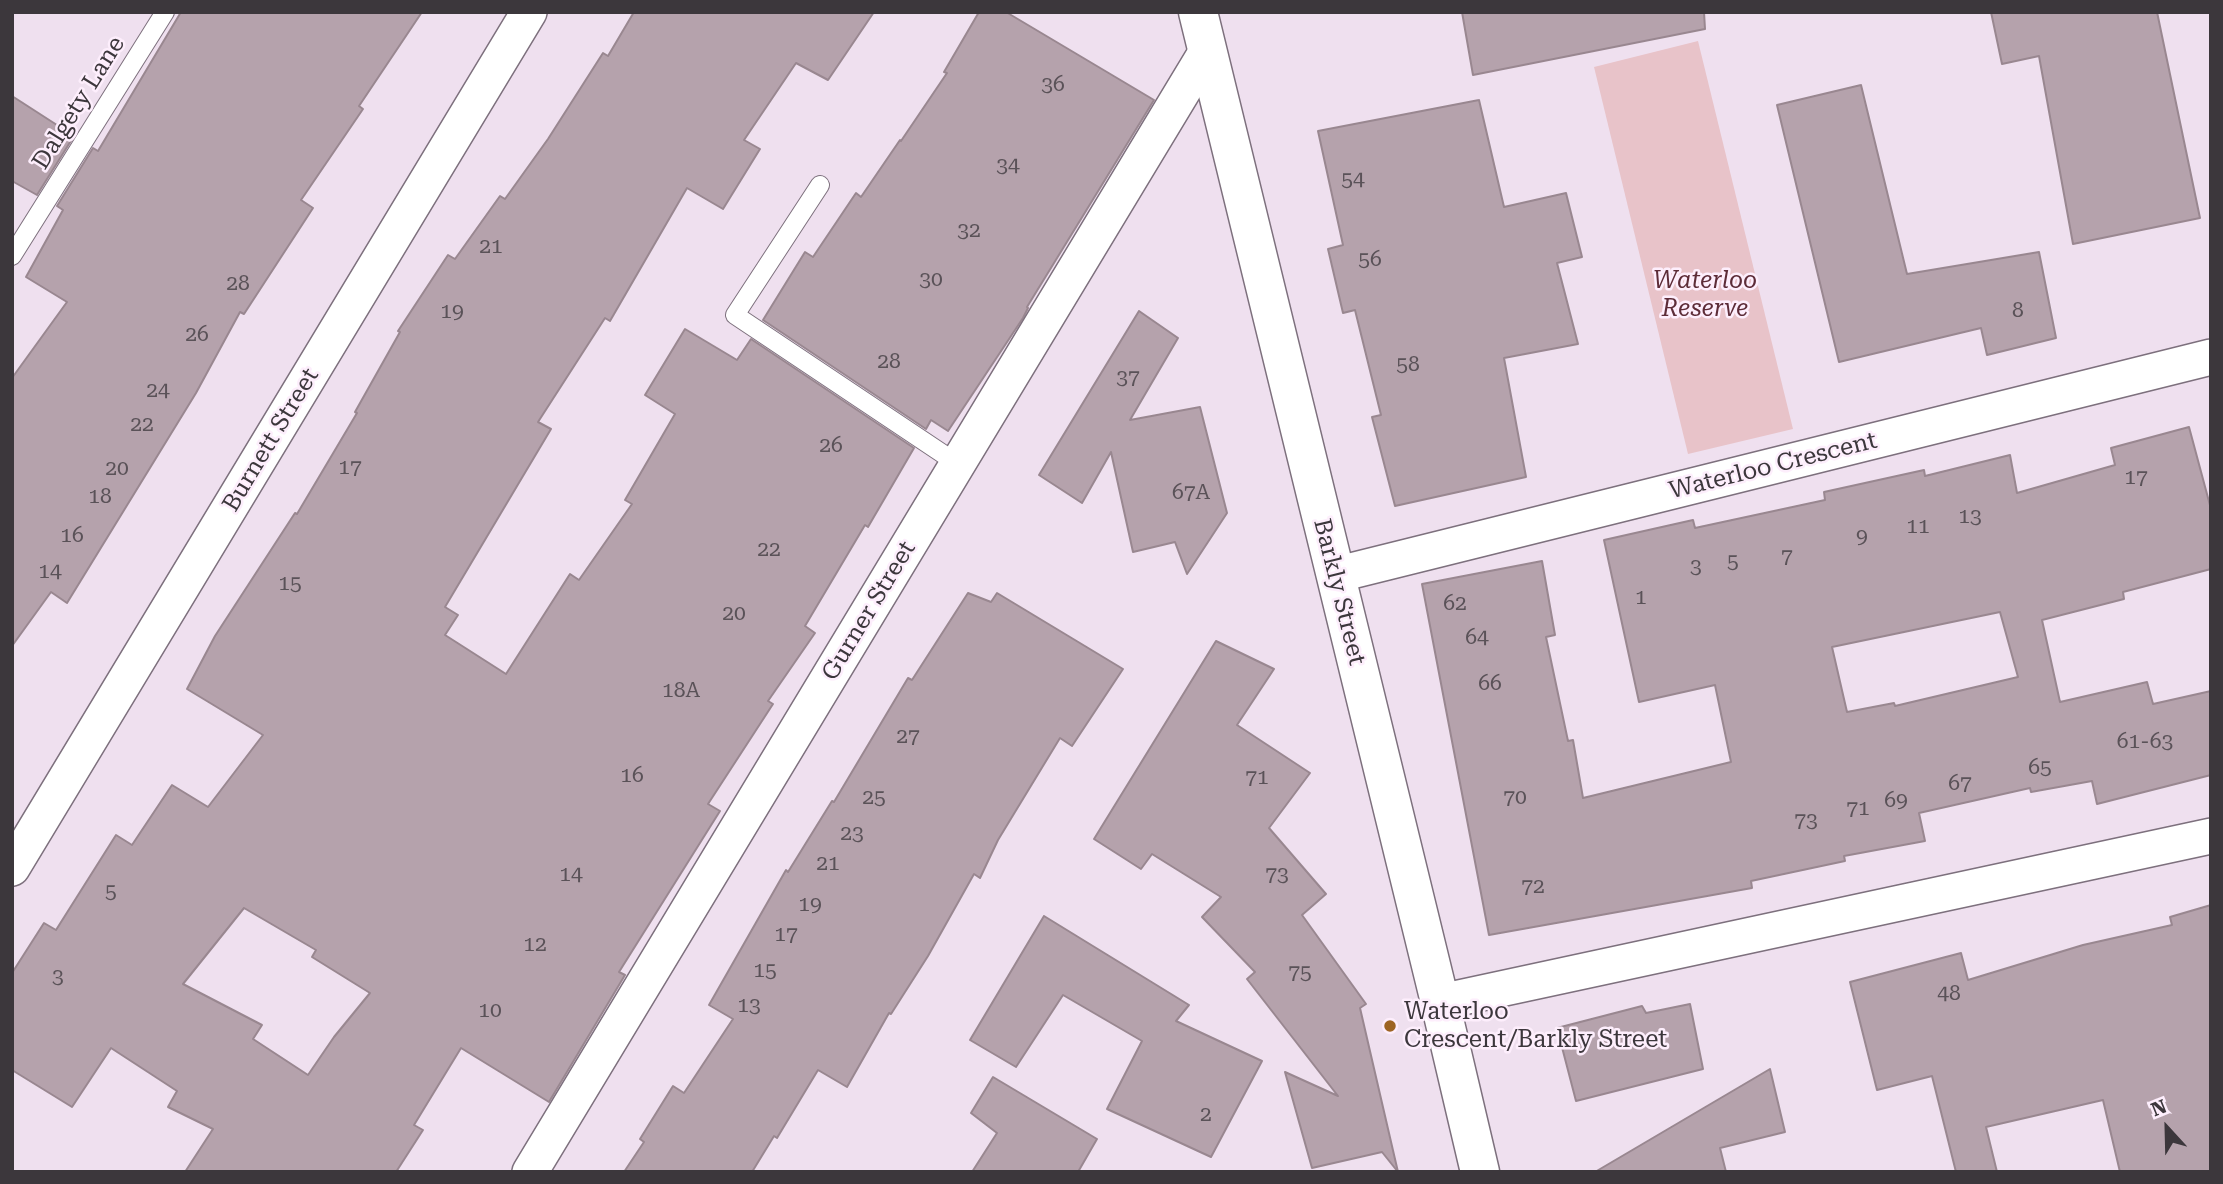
<!DOCTYPE html>
<style>
body{margin:0}
#map{position:relative;width:2223px;height:1184px;overflow:hidden;background:#efe0ef;font-family:"Roboto Serif",serif}
canvas{display:block}
.frame{position:absolute;inset:0;border:14px solid #3c373c;pointer-events:none}
.north{position:absolute;left:2132px;top:1093px;width:70px;height:70px;-webkit-text-stroke:5px #fdeefc;paint-order:stroke;rotate:338deg;font-size:19px;font-weight:700;line-height:28px;text-align:center;color:#3c373c}
.north::after{content:'';display:block;margin:auto;width:24px;height:32px;background:#3c373c;clip-path:polygon(50% 0,100% 100%,50% 72%,0 100%)}
</style>
<div id="map">
<canvas width="2223" height="1184"></canvas>
<div class="frame"></div>
<div class="north">N</div>
</div>
<script>
const c = document.querySelector('canvas').getContext('2d');
c.lineJoin = 'round';
function paint(path, color) { c.fillStyle = color; c.fill(path, 'evenodd'); }
const toPath = rows => new Path2D(rows.map(r => 'M' + r).join(''));
function stroke(path, color, width, dash) { c.strokeStyle = color; c.lineWidth = width; c.lineCap = dash ? 'butt' : 'round'; c.setLineDash(dash || []); c.stroke(path); }
function label(font, color, halo, rows, align = 'center') {
  c.font = font + ' "Roboto Serif",serif'; c.lineWidth = 5; c.setLineDash([]); c.textBaseline = 'middle'; c.strokeStyle = halo; c.fillStyle = color; for (const [text, x, y, turn = 0] of rows) {
    c.save(); c.translate(x, y); c.rotate((+turn || 0) * Math.PI / 180); c.textAlign = isNaN(turn) ? turn : align; if (halo) c.strokeText(text, 0, 0); c.fillText(text, 0, 0); c.restore();
  }
}
const green = toPath([
 [1698,41,1793,429,1688,454,1594,67]
]);
const building = toPath([
 [181,12,422,12,359,106,363,109,301,200,313,208,244,314,240,312,196,393,67,603,51,592,12,646,12,378,67,302,26,277,63,210,57,206,93,148,98,151,181,12],
 [634,12,874,12,828,80,796,63,744,140,760,149,723,209,687,188,610,321,605,318,538,422,551,429,445,607,458,615,445,635,506,674,570,574,579,580,632,504,625,500,675,414,645,395,685,329,737,360,751,339,914,448,868,527,865,525,805,626,815,633,768,701,773,704,708,804,720,811,619,972,625,975,549,1102,461,1048,414,1125,423,1130,396,1172,185,1172,213,1129,168,1107,177,1091,111,1048,72,1107,12,1070,12,973,44,923,56,930,116,835,132,845,172,785,208,807,263,735,187,689,215,636,295,513,297,514,357,413,355,412,400,332,398,331,448,255,455,259,500,196,505,199,548,139,603,53,608,56,634,12],
 [244,908,316,950,312,957,370,993,334,1037,308,1075,253,1039,262,1025,183,984,244,908],
 [979,12,1006,12,1154,100,1027,307,1028,308,1023,318,948,431,931,420,926,429,763,320,805,252,813,257,856,193,861,197,900,140,901,141,947,73,944,72,979,12],
 [1462,12,1704,12,1705,29,1473,75,1462,12],
 [1991,12,2157,12,2200,218,2073,244,2039,56,2002,64,1991,12],
 [1861,85,1907,274,2039,252,2056,338,1987,355,1981,328,1839,362,1777,105,1861,85],
 [12,96,74,136,37,195,12,181,12,96],
 [1479,100,1504,207,1566,193,1582,257,1557,263,1578,344,1504,358,1526,477,1395,506,1372,417,1381,415,1355,310,1343,313,1328,249,1343,245,1318,131,1479,100],
 [1139,311,1178,338,1130,420,1200,407,1227,513,1187,574,1175,542,1133,552,1111,452,1082,503,1039,475,1139,311],
 [2189,427,2211,509,2211,569,2123,592,2124,599,2042,620,2060,702,2147,682,2153,704,2211,691,2211,775,2097,804,2092,781,2031,792,2030,788,1919,813,1925,841,1844,856,1845,861,1751,881,1752,888,1489,935,1422,584,1542,561,1555,635,1546,637,1568,741,1573,740,1583,798,1731,762,1715,685,1639,702,1604,540,1693,520,1695,528,1825,500,1824,492,1924,470,1925,476,2010,455,2017,493,2115,465,2111,448,2189,427],
 [2000,612,2018,677,1895,706,1894,703,1847,712,1832,647,2000,612],
 [968,593,991,602,997,593,1123,669,1072,746,1060,738,998,840,980,878,974,874,928,956,891,1014,889,1013,847,1087,818,1070,777,1138,774,1136,752,1172,624,1172,644,1142,640,1139,673,1086,684,1093,733,1019,709,1005,786,870,788,872,832,801,834,802,908,678,912,680,968,593],
 [1216,641,1274,669,1237,725,1310,773,1269,828,1326,894,1302,915,1366,1004,1360,1008,1398,1172,1382,1152,1312,1168,1285,1072,1338,1096,1247,979,1255,972,1202,917,1221,897,1152,854,1141,869,1094,839,1216,641],
 [2211,905,2211,1172,2120,1172,2103,1100,1986,1127,1997,1172,1956,1172,1932,1076,1877,1090,1850,982,1961,953,1968,980,2083,945,2172,925,2170,917,2211,905],
 [1044,916,1189,1005,1176,1021,1262,1061,1211,1157,1107,1109,1142,1041,1063,995,1016,1067,970,1040,1044,916],
 [1690,1004,1703,1069,1576,1101,1557,1028,1642,1006,1646,1013,1690,1004],
 [1770,1069,1785,1132,1720,1148,1726,1172,1595,1172,1770,1069],
 [993,1077,1097,1139,1078,1172,972,1172,997,1133,971,1113,993,1077]
]);
const lane = toPath([
 [820,185,735,315,958,464],
 [12,256,165,12]
]);
const street = toPath([
 [1335,575,2211,357],
 [12,868,529,12],
 [1440,1002,2211,836],
 [530,1172,1207,51]
]);
const secondary = toPath([
 [1198,12,1440,1002,1480,1172]
]);
const markers = [
 [1390,1026,7,"#9d6422"]
];
const numberNames = [
 ["36",1053,85],
 ["34",1008,166],
 ["54",1353,180],
 ["32",969,231],
 ["21",491,247],
 ["56",1370,260],
 ["30",931,280],
 ["28",238,284],
 ["8",2018,311],
 ["19",452,312],
 ["26",197,335],
 ["28",889,362],
 ["58",1408,365],
 ["37",1128,378],
 ["24",158,391],
 ["22",142,425],
 ["26",831,446],
 ["17",350,468],
 ["20",117,469],
 ["17",2136,478],
 ["67A",1191,493],
 ["18",100,497],
 ["13",1970,517],
 ["11",1918,527],
 ["16",72,536],
 ["9",1862,537],
 ["22",769,550],
 ["7",1787,557],
 ["5",1733,562],
 ["3",1696,567],
 ["14",50,572],
 ["15",290,584],
 ["1",1641,598],
 ["62",1455,604],
 ["20",734,614],
 ["64",1477,638],
 ["66",1490,684],
 ["18A",681,691],
 ["27",908,737],
 ["61-63",2145,742],
 ["65",2040,768],
 ["16",632,776],
 ["71",1257,778],
 ["67",1960,784],
 ["25",874,798],
 ["70",1515,798],
 ["69",1896,801],
 ["71",1858,809],
 ["73",1806,821],
 ["23",852,834],
 ["21",828,864],
 ["14",571,875],
 ["73",1277,875],
 ["72",1533,887],
 ["5",111,892],
 ["19",810,905],
 ["17",786,935],
 ["12",535,945],
 ["15",765,971],
 ["75",1300,973],
 ["3",58,977],
 ["48",1949,994],
 ["13",749,1006],
 ["10",490,1011],
 ["2",1206,1115]
];
const streetNames = [
 ["Dalgety Lane",79,103,-58],
 ["Burnett Street",271,440,-59],
 ["Waterloo Crescent",1773,466,-14],
 ["Barkly Street",1339,592,76],
 ["Gurner Street",869,611,-59]
];
const parkNames = [
 ["Waterloo",1705,281],
 ["Reserve",1705,309]
];
const poiNames = [
 ["Waterloo",1404,1012],
 ["Crescent/Barkly Street",1404,1040]
];
paint(green, '#e8c3c9');
paint(building, '#b5a2ac');
stroke(building, '#998790', 2);
stroke(lane, '#7d707d', 20);
stroke(street, '#7d707d', 38);
stroke(secondary, '#7d707d', 41);
stroke(lane, '#fff', 18);
stroke(street, '#fff', 35);
stroke(secondary, '#fff', 38);
for (const [x, y, r, color] of markers) { const dot = new Path2D(); dot.arc(x, y, r, 0, 2 * Math.PI); c.fillStyle = color; c.fill(dot); stroke(dot, '#fdeefc', 2.5); }
label('21px', '#5a5258', null, numberNames);
label('24px', '#3c373c', '#fdeefc', streetNames);
label('italic 24px', '#5d2c38', '#fdeefc', parkNames);
label('24px', '#3c373c', '#fdeefc', poiNames, 'left');
</script>
